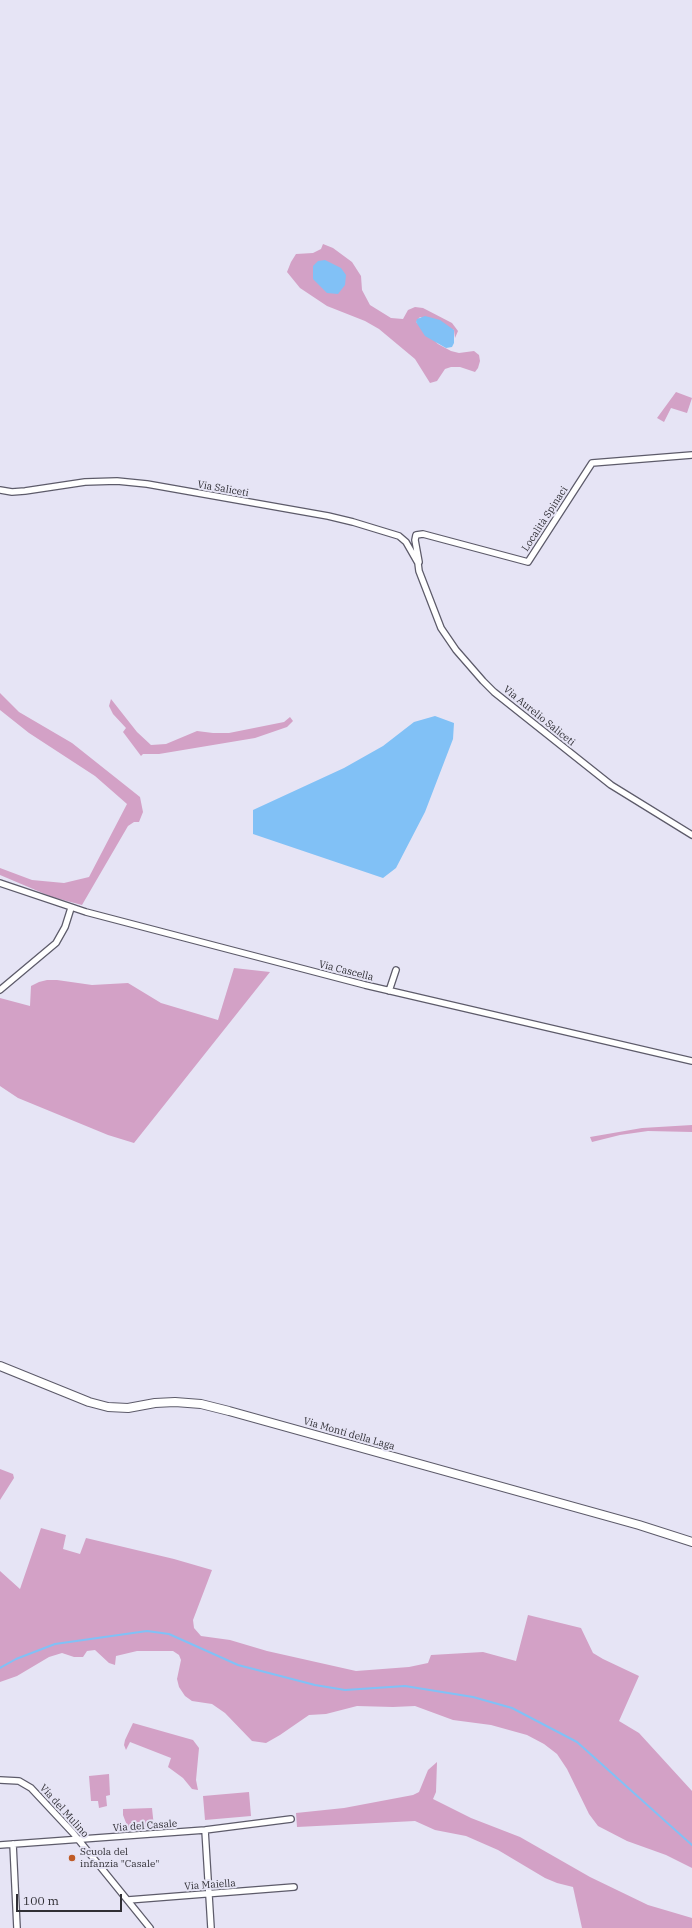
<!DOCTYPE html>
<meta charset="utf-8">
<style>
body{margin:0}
#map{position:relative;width:692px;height:1928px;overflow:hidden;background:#e6e4f5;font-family:"IBM Plex Serif",serif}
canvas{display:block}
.scale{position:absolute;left:16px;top:1894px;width:106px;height:18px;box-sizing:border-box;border:2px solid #302f35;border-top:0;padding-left:5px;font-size:12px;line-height:14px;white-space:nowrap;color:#302f35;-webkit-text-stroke:3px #e6e4f5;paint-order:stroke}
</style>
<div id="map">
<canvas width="692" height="1928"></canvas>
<div class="scale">100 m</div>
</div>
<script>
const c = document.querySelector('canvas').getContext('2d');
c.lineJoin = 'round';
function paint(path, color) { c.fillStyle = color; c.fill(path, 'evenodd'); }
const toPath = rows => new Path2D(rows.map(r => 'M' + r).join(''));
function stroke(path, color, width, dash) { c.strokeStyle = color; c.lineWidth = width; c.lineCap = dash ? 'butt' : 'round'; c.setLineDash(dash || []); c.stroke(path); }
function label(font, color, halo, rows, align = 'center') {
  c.font = font + ' "IBM Plex Serif",serif'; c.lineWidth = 4; c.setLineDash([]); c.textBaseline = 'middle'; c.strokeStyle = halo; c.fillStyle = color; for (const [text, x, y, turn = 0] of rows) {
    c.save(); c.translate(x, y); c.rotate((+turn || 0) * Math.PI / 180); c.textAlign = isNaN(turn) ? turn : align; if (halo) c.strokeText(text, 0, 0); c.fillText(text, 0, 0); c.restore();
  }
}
const green = toPath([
 [323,244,333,248,352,262,361,276,362,290,370,305,391,318,403,319,408,310,415,307,423,308,452,323,458,331,455,338,454,330,420,317,416,322,438,344,451,351,459,353,474,351,479,355,480,361,478,368,475,372,460,367,451,367,445,369,437,381,430,383,415,359,379,329,365,321,327,306,300,288,287,272,291,262,296,254,313,253,321,249],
 [676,392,692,398,687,413,671,408,664,422,657,418],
 [0,693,19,712,72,743,140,797,143,812,139,822,134,822,128,826,82,905,52,897,0,875,0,868,32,880,64,883,89,877,127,804,95,776,29,733,0,710],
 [111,699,137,732,151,745,166,744,197,731,213,733,229,733,284,722,290,717,293,721,287,727,255,738,159,754,143,754,141,756,123,732,126,728,113,714,109,706],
 [234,968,270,972,134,1143,108,1135,18,1098,0,1086,0,998,30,1006,31,986,39,982,47,980,57,980,92,985,128,983,161,1003,218,1020],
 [692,1125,692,1132,648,1131,620,1135,592,1142,590,1137,642,1128],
 [0,1469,13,1474,14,1478,0,1500],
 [41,1528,66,1535,63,1549,80,1554,86,1538,174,1559,212,1570,193,1620,194,1628,201,1636,230,1640,267,1651,356,1671,409,1667,428,1663,431,1655,483,1652,516,1661,528,1615,581,1628,593,1653,603,1659,639,1676,619,1721,639,1733,692,1791,692,1868,666,1855,627,1841,598,1826,589,1814,567,1769,557,1754,544,1744,527,1735,491,1725,453,1720,415,1706,393,1707,357,1706,326,1714,309,1715,280,1735,266,1743,252,1741,225,1713,212,1704,192,1701,185,1696,179,1687,177,1679,181,1660,179,1655,173,1651,137,1651,116,1656,115,1665,109,1663,95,1650,87,1651,83,1657,74,1657,62,1653,49,1657,17,1676,0,1682,0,1571,20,1589],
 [133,1723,193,1740,199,1748,196,1780,198,1790,192,1789,183,1778,168,1767,171,1758,130,1742,126,1750,124,1745,125,1740],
 [437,1762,436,1792,433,1799,471,1818,520,1837,590,1877,648,1905,692,1918,692,1928,582,1928,573,1887,557,1883,545,1878,498,1850,466,1836,435,1830,415,1821,297,1827,296,1813,344,1808,413,1795,419,1792,428,1770],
 [109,1774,110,1795,106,1796,107,1806,99,1808,98,1801,91,1801,89,1776],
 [249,1792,251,1816,205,1820,203,1796],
 [152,1808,154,1827,128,1828,123,1815,123,1809]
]);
const water = toPath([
 [325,260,341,268,346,275,345,285,338,294,327,293,313,279,313,266,318,261],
 [425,316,440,320,454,330,454,343,452,347,446,348,425,336,416,322,417,319],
 [435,716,454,723,453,739,425,812,396,868,383,878,253,834,253,810,344,768,383,746,414,722]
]);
const stream = toPath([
 [0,1668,16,1659,55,1644,147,1631,169,1634,238,1665,315,1685,345,1690,405,1686,473,1697,512,1708,577,1742,692,1845]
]);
const street = toPath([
 [0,490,12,492,25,491,85,482,117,481,147,484,328,516,353,522,399,536,406,542,418,563,419,571,441,628,456,650,483,681,494,692,611,785,692,835],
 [419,562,415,540,416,535,423,534,528,562,592,463,692,455],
 [0,883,86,912,365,985,692,1061],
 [0,990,56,943,65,927,71,908],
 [389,991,396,970],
 [0,1780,19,1781,31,1788,73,1833,150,1928],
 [205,1830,211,1928],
 [13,1844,17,1928],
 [0,1845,205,1830,291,1819],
 [128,1900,294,1887]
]);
const secondary = toPath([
 [0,1366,89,1402,108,1407,128,1408,155,1403,175,1402,201,1404,229,1411,639,1525,692,1542]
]);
const markers = [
 [72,1858,4,"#bf5b26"]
];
const streetNames = [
 ["Via Saliceti",223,489,10],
 ["Località Spinaci",545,519,-57],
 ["Via Aurelio Saliceti",539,716,39],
 ["Via Cascella",346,971,14],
 ["Via Monti della Laga",349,1434,16],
 ["Via del Mulino",64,1811,48],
 ["Via del Casale",145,1826,-4],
 ["Via Maiella",210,1885,-4]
];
const poiNames = [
 ["Scuola del",80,1852],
 ["infanzia \"Casale\"",80,1864]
];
paint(green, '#d3a1c6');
paint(water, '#81c1f6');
stroke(stream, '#81c1f6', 2);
stroke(street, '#5d5b6a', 8);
stroke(secondary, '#5d5b6a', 10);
stroke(street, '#fff', 5.5);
stroke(secondary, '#fff', 8);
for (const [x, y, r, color] of markers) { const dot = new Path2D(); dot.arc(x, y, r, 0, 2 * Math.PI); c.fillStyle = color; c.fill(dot); stroke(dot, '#e6e4f5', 1.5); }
label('10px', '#302f35', '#e6e4f5', streetNames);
label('10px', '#302f35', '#e6e4f5', poiNames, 'left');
</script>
